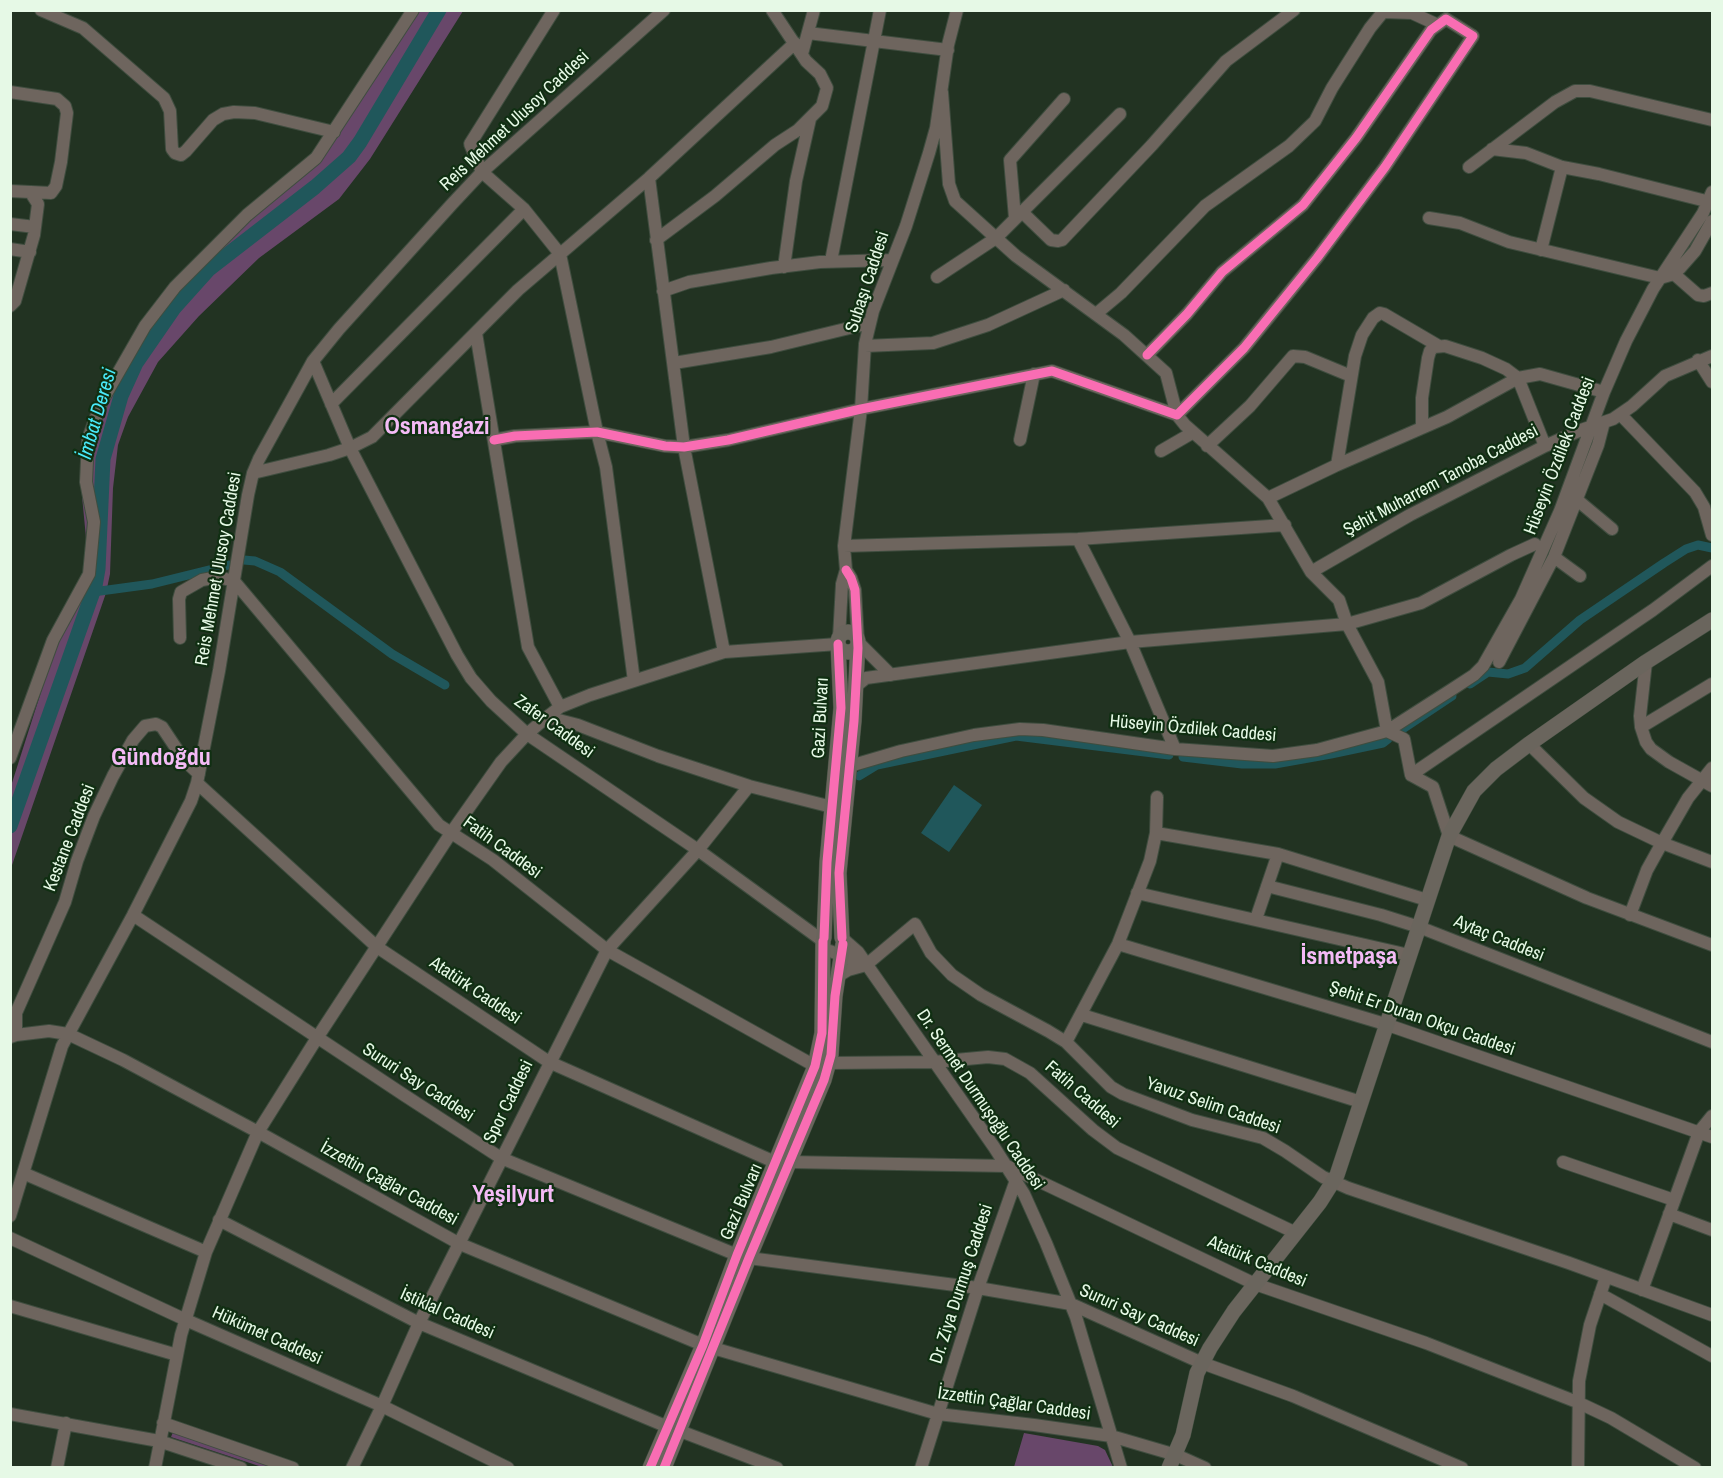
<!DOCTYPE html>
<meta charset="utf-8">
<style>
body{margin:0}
#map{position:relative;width:1723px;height:1478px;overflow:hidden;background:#232;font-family:"Archivo Narrow",sans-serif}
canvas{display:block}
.frame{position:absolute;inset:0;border:12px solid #e6f9e6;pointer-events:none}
</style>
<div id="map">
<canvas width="1723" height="1478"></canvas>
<div class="frame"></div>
</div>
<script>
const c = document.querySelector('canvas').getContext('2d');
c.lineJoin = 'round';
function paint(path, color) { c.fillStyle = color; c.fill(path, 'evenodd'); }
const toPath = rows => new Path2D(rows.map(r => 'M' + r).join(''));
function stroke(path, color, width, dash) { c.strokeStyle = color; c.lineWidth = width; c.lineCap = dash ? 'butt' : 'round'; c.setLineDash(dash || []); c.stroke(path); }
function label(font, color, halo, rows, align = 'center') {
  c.font = font + ' "Archivo Narrow",sans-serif'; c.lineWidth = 4.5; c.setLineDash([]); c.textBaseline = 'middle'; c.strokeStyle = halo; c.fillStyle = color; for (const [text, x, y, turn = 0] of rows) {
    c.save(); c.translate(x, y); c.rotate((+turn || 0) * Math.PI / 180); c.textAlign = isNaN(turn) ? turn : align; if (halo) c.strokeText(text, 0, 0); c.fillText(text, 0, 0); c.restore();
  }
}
const green = toPath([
 [419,11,463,11,370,159,339,199,259,258,199,316,158,362,128,417,118,445,113,488,110,574,106,593,11,868,11,786,48,670,86,564,86,538,80,475,83,437,146,332,207,257,312,167],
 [173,1432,274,1467,262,1467,171,1437],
 [1024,1433,1098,1446,1105,1450,1113,1467,1014,1467]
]);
const water = toPath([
 [954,785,982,805,949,852,921,833]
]);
const canal = toPath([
 [244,560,255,561,280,572,392,654,445,685],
 [93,592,152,584,229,565],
 [1470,684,1488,672,1508,674,1525,668,1580,620,1664,563,1686,549,1698,545,1712,548],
 [1401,730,1452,696],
 [1183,757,1242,764,1275,764,1331,754,1383,743,1388,739],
 [859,776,877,765,1016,736,1169,755]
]);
const river = toPath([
 [10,826,95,586,98,569,103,459,121,396,136,363,174,308,209,269,315,187,349,157,360,142,439,10]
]);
const minor = toPath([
 [41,10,83,28,164,98,170,111,172,149,175,153,181,155,186,151,213,120,223,114,234,112,255,113,334,132],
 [554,10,470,144,482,172,524,209,560,254,597,432,606,467,634,681],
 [808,33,948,50],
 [802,54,814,10],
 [10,92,57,99,65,106,67,113,61,162,56,186,51,193,10,191],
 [942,92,949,184,955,201,1016,256,1124,335,1166,373,1177,415,1185,425,1268,498,1311,572,1339,600,1347,624,1378,682,1387,731,1404,739,1411,775,1433,787,1449,836,1587,898,1712,945],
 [1492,149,1526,153,1562,167,1599,174,1710,202],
 [1469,167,1555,102,1575,91,1590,91,1712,120],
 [649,178,684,447,724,652],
 [1022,212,1051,240,1058,241,1062,240,1152,145,1226,61,1294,10],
 [1015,218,1010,160,1064,99],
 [1429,218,1460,223,1509,242,1660,278,1674,274,1680,268,1695,251,1712,221],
 [10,224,35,227],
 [656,240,715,196,775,145,798,130,822,106,827,88,820,74,806,61,772,10],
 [10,249,30,252],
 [1541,250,1562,167],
 [831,261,880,10],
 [784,267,796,181,810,119],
 [1674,274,1698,295,1704,296,1712,293],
 [937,277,996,238,1120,114],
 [663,291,689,282,771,268,820,262,892,260],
 [10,306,15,301,34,235,38,204,31,193],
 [1096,314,1121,293,1205,206,1289,146,1315,121,1332,88,1370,28,1383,12,1412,13,1438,25],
 [476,333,528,647,560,707],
 [865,346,933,343,988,325,1064,290],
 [1698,360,1712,382],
 [313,361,350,448,457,655,471,678,491,701,527,734,698,850,823,941],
 [674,363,771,347,870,323],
 [331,404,524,209],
 [1621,415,1695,492,1704,507,1712,535],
 [1422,428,1422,398,1428,358,1430,351,1434,347,1445,346,1482,358,1506,369,1518,378,1545,446],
 [494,440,515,436,597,432,665,446,684,447,728,440,861,409,1052,371,1177,415,1244,348,1317,258,1385,167,1473,36,1446,19,1431,30,1356,138,1303,205,1222,272,1187,314,1147,355],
 [1020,440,1034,374],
 [1207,446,1250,406,1293,356,1305,357,1351,376],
 [1161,451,1192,433],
 [1337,465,1355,356,1362,335,1373,318,1380,313,1384,314,1437,345],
 [253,473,329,455,350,448,372,437,518,290,649,178,795,43],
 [1268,498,1337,465,1447,417,1518,378,1540,374,1604,392],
 [1576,499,1612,529],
 [1078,539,1130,642,1175,749],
 [844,546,1078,539,1285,525],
 [1554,557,1580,576],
 [846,570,851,578,855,590,858,642,891,675],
 [1311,572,1410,515,1545,446,1581,430,1613,419,1632,406,1665,376,1712,356],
 [180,638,179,599,181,592,202,580,218,577,234,581,439,825,493,860,607,950,815,1066],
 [839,638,842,584,846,570,844,546,861,409,865,344,873,311,906,226,929,153,936,128,948,45,957,10],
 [1499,662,1554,557,1598,445,1604,422],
 [1646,662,1640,716,1641,727,1646,742,1651,749,1669,762,1712,786],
 [856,686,866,678,1130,642,1347,624,1421,603,1511,555,1535,544],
 [547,717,578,725,658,756,749,786,832,807],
 [1641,727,1712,684],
 [1529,744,1584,798,1618,822,1662,843,1712,862],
 [10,758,53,640,89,574,94,522,86,482,88,439,102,401,145,326,175,287,247,215,316,158,413,10],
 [850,766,901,751,974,735,1020,729,1043,730,1175,749,1273,756,1317,750,1387,731,1451,690,1474,675,1483,666,1521,599,1560,511,1604,392,1626,341,1653,289,1703,213,1712,192],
 [1411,775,1653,610,1712,566],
 [197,783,377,947,549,1062,777,1163],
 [1156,833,1278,854,1427,900],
 [1267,886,1381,915,1419,927,1712,1042],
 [1137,893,1409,955],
 [133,915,404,1095,501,1158,737,1255],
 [1630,915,1647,870,1662,843,1688,798,1712,768],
 [1256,919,1278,854],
 [842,938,858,952,994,1147,1024,1194,1046,1243,1076,1317,1121,1468],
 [1118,944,1385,1024,1712,1137],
 [830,951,866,965],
 [838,976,848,970,866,965,915,924,931,953,952,975,981,995,1048,1031,1066,1042,1111,1087,1123,1094,1192,1120,1263,1138,1285,1151,1323,1177,1348,1188,1569,1263,1712,1315],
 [1082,1015,1361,1102],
 [16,1035,49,1031,68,1034,123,1060,258,1132,460,1244,703,1345],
 [10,1037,16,1035,16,1013,65,902,77,861,94,816,113,776,133,740,145,726,156,724,162,727,184,760,199,774],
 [1066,1042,1118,944,1150,861,1156,833,1157,797],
 [829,1063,934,1062,988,1057,1005,1059,1030,1073,1093,1130,1117,1148,1296,1233],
 [789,1162,1007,1166,1255,1284,1426,1343,1577,1402,1611,1418,1695,1468],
 [1563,1162,1674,1200],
 [23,1173,206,1252],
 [1669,1214,1712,1230],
 [10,1216,62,1046,133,915,191,801,197,783,219,671,248,495,253,473,259,459,313,361,339,329,452,204,482,172,664,10],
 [219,1220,419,1323,668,1427],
 [10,1238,186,1320,382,1406,508,1468],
 [749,1258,978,1288,1071,1304,1202,1363,1293,1396,1462,1468],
 [1642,1290,1699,1132,1712,1116],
 [1600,1294,1712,1356],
 [10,1306,177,1355],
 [713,1348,938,1414,1034,1425,1111,1436,1176,1455,1205,1468],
 [10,1414,159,1441,241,1468],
 [163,1423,293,1468],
 [680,1431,777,1468],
 [57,1468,66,1423],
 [155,1468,181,1335,206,1252,258,1132,317,1038,451,833,501,762,527,734,547,717,560,707,590,695,724,652,838,644],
 [352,1468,382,1406,419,1323,607,950,698,850,749,786],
 [921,1468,978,1288,1016,1180],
 [1578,1468,1579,1381,1590,1325,1606,1277]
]);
const major = toPath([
 '838 642a10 10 0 1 1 20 0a10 10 0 1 1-20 0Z',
 [824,938,827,862,841,708,838,644],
 [842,938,839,873,854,721,858,642],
 [650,1468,703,1345,737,1255,815,1066,822,1033,823,941],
 [664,1468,749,1258,824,1080,831,1055,835,996,843,944],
 [1169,1468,1183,1435,1197,1373,1210,1348,1234,1311,1320,1202,1337,1175,1449,836,1474,791,1496,769,1529,744,1646,662,1712,620]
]);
const cycleway = toPath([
 [494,440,515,436,597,432,665,446,684,447,728,440,861,409,1052,371,1177,415,1244,348,1317,258,1385,167,1473,36,1446,19,1431,30,1356,138,1303,205,1222,272,1187,314,1147,355],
 [824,938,827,862,841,708,838,644],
 [842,938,839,873,854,721,858,648,855,590,851,578,846,570],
 [650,1468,703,1345,737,1255,815,1066,822,1033,823,941],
 [664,1468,749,1258,824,1080,831,1055,835,996,843,944]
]);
const streetNames = [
 ["Reis Mehmet Ulusoy Caddesi",515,121,-43],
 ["Subaşı Caddesi",868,282,-72],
 ["Hüseyin Özdilek Caddesi",1560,456,-69],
 ["Şehit Muharrem Tanoba Caddesi",1441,481,-28],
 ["Reis Mehmet Ulusoy Caddesi",219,569,-80],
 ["Gazi Bulvarı",821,718,-87],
 ["Zafer Caddesi",554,727,36],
 ["Hüseyin Özdilek Caddesi",1193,729,5],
 ["Kestane Caddesi",70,838,-69],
 ["Fatih Caddesi",502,848,36],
 ["Aytaç Caddesi",1499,939,22],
 ["Atatürk Caddesi",475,991,34],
 ["Şehit Er Duran Okçu Caddesi",1422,1019,19],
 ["Sururi Say Caddesi",418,1083,33],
 ["Fatih Caddesi",1082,1095,41],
 ["Dr. Sermet Durmuşoğlu Caddesi",980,1100,56],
 ["Spor Caddesi",509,1102,-64],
 ["Yavuz Selim Caddesi",1213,1106,19],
 ["İzzettin Çağlar Caddesi",389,1184,29],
 ["Gazi Bulvarı",742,1202,-67],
 ["Atatürk Caddesi",1257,1262,23],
 ["Dr. Ziya Durmuş Caddesi",962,1284,-72],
 ["İstiklal Caddesi",447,1314,24],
 ["Sururi Say Caddesi",1139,1316,24],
 ["Hükümet Caddesi",267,1336,24],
 ["İzzettin Çağlar Caddesi",1014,1404,8]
];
const waterNames = [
 ["İmbat Deresi",98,414,-74]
];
const districtNames = [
 ["Osmangazi",437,428],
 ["Gündoğdu",161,759],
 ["İsmetpaşa",1349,958],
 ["Yeşilyurt",513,1196]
];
paint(green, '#68476a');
paint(water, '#20575b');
stroke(canal, '#20575b', 9);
stroke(river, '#20575b', 15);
stroke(minor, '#3f4d3f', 14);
stroke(major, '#3f4d3f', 16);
stroke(minor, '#6e655e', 12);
stroke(major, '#6a655d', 15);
stroke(cycleway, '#f96db3', 9);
label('18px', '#e6f9e6', '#102f12', streetNames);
label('italic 20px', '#49eafa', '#102f12', waterNames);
label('bold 24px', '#f4bbf6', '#102f12', districtNames);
</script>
